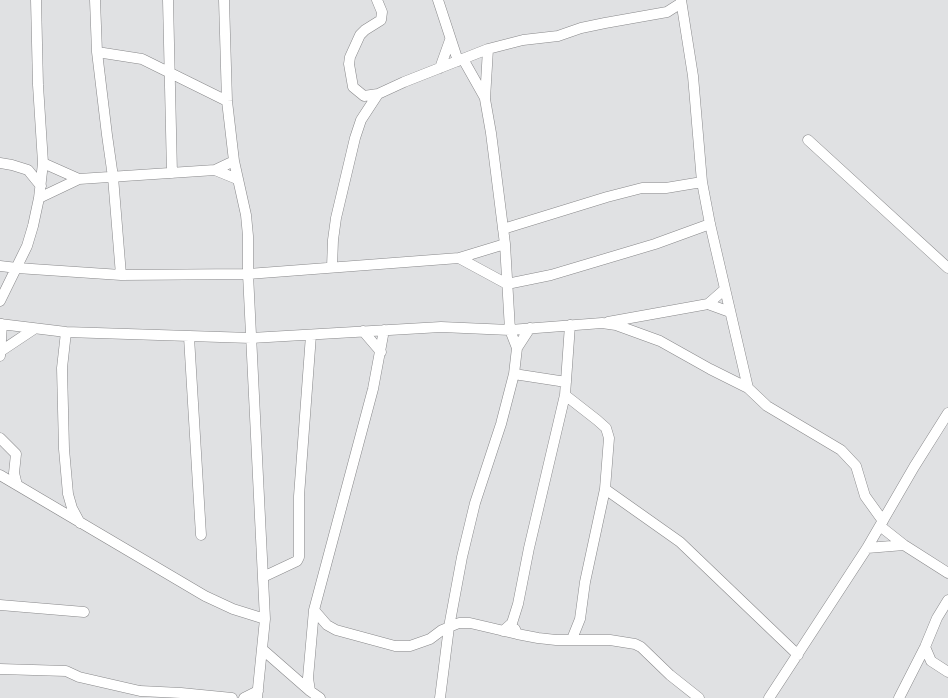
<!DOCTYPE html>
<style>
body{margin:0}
canvas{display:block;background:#e0e1e3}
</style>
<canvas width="948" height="698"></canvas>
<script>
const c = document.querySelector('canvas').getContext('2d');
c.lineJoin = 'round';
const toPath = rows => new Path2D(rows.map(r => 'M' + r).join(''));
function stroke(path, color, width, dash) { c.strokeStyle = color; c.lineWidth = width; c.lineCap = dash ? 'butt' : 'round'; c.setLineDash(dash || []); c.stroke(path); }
const minor = toPath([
 [95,0,97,52,107,135,113,177,121,275],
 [168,0,172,173],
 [224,0,227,101,234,161,246,215,248,236,248,274,265,619,257,698],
 [377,0,382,12,381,20,365,30,360,35,350,57,349,64,353,87,364,96,378,94,404,82,488,49,523,40,558,36,581,28,605,23,667,12,681,3],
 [438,0,458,61],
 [681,0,693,76,702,182,710,224,748,388],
 [488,49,485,99,491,133,505,244,510,330,517,348],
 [97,52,142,59,227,101],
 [463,59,485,98],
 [440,68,450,40],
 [808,140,948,268],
 [0,163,12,165,28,170,41,186],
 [43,163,79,179],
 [215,170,237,179],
 [39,198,79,179,215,170,234,161],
 [503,229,607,197,642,188,666,188,702,182],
 [459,258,507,284,551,275,655,244,710,224],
 [0,266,17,268,121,275,248,274,459,258,505,244],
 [332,267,333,240,336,218,355,138,361,120,378,94],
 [0,301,27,246,33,226,39,198,43,163,38,85,36,0],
 [708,304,730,312],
 [608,322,708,304,725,289],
 [0,324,66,332,251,338,441,327,510,330,602,323,616,325,660,341,710,369,748,388,767,406,841,450,856,466,865,496,883,521],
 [363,331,381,352],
 [66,332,62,368,64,449,68,494,72,508,80,523],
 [189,337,201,535],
 [1,351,34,329],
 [0,356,2,324],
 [514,374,566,382],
 [565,395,597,420,606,428,609,438,605,489,585,582,580,619,572,639],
 [0,438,16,454,14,473,17,485],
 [0,475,205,596,233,609,265,619],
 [605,489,680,542,798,655],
 [880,526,904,545,948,573],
 [867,548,904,545],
 [263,577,297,561,299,557,299,496,311,335],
 [0,605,84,612],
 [314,610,327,625,336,630,395,646,410,646,430,639,442,630,459,623,470,623,517,634],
 [515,629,517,634,538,638,556,640,610,640,635,644,641,647,670,675,699,698],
 [503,631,512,623,518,604,529,548,565,395,570,325],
 [925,647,931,661,948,672],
 [262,649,310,691,320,698],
 [0,669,66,671,79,677,140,691,181,693,232,698],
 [310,691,308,678,314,610,373,389,384,330],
 [244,698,258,691],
 [440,698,449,627,462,557,475,503,501,424,514,374,517,348,530,328],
 [769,698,867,548,914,467,948,413],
 [899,698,925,647,937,618,948,600]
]);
stroke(minor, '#88888a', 11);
stroke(minor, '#fff', 10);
</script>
